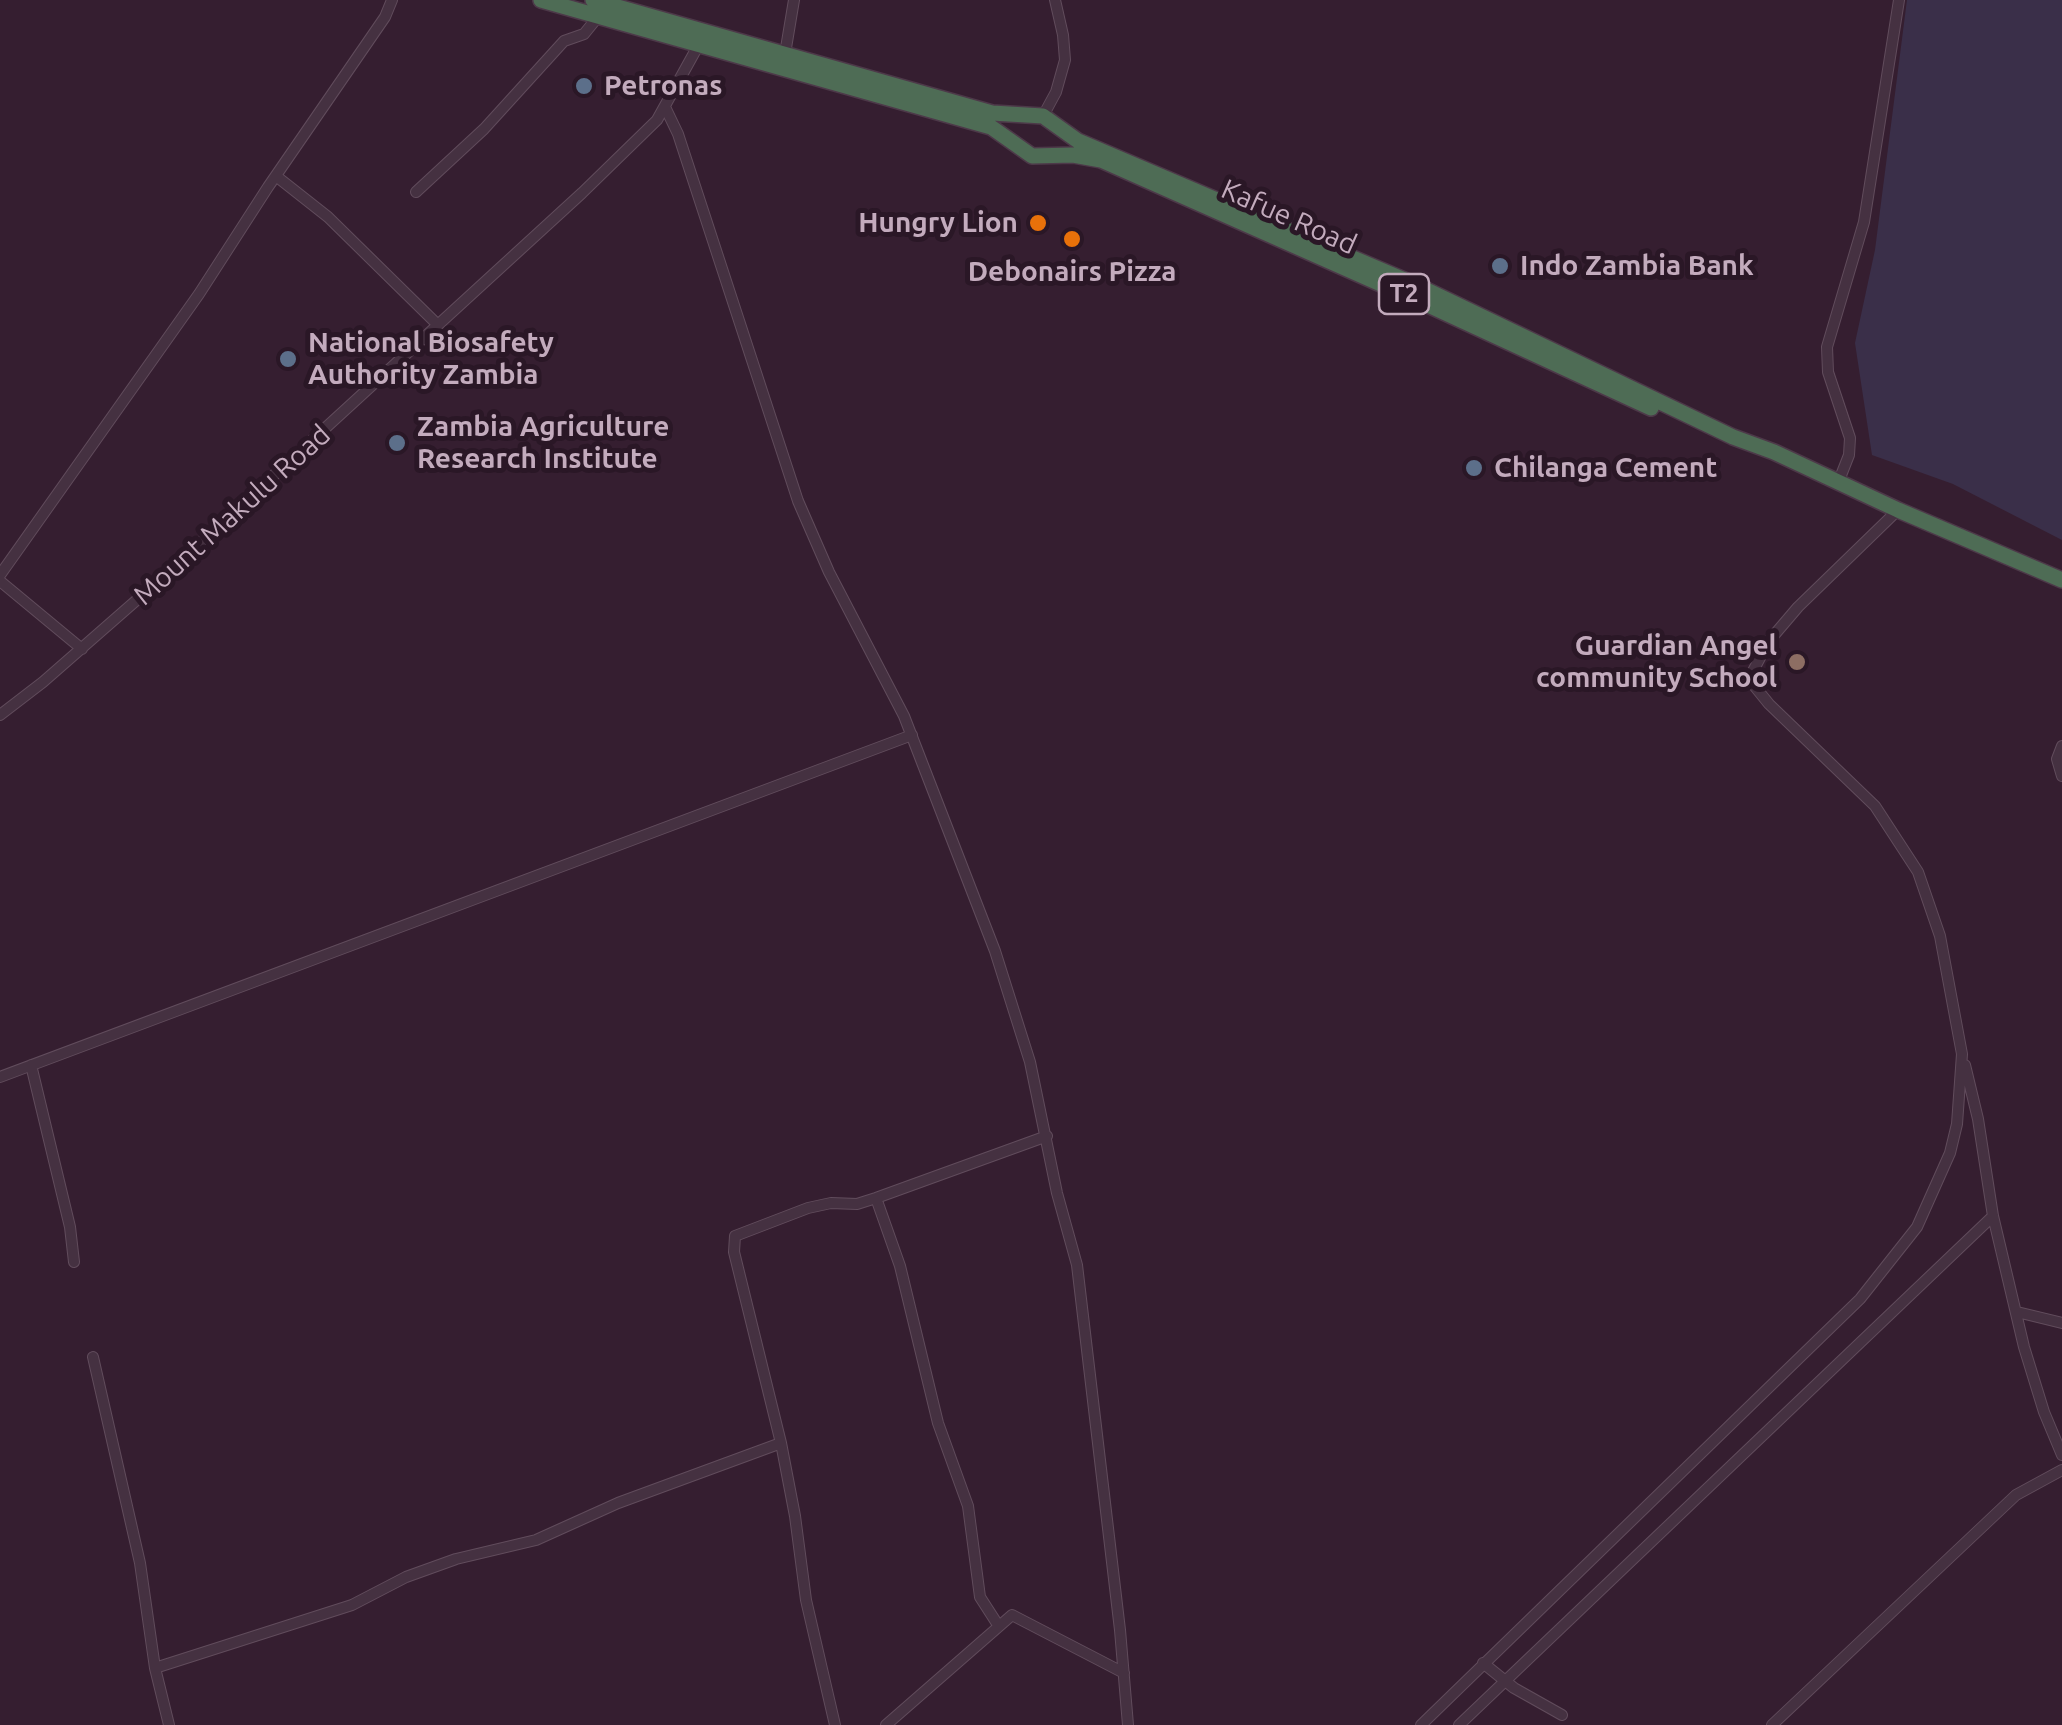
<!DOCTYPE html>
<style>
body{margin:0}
canvas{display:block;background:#351e30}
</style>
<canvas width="2062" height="1725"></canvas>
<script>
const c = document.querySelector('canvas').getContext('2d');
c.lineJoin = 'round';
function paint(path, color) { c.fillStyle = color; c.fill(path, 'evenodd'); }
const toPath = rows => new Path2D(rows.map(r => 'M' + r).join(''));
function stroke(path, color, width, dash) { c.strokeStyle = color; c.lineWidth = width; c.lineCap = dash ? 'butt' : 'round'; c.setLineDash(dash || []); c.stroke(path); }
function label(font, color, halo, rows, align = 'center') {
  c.font = font + ' Ubuntu,sans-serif'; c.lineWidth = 10; c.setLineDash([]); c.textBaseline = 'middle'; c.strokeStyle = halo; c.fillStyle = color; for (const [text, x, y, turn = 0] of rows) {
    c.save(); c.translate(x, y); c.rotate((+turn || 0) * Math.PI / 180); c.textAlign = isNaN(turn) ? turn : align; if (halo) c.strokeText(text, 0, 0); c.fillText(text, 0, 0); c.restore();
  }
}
const green = toPath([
 [1907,0,2062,0,2062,540,1953,484,1872,455,1855,343,1875,250]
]);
const minor = toPath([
 [785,54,794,0],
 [666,109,678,134,798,501,829,572,904,716,995,951,1030,1062,1057,1193,1077,1265,1120,1630,1128,1725],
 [1043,116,1056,92,1065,60,1063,35,1055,0],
 [276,176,328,217,438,325],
 [416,192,484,129,564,41,584,34,597,18],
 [1838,483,1849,455,1850,438,1828,372,1827,347,1864,222,1899,0],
 [0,575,199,294,268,187,385,17,392,0],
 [0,581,82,649],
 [0,715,43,682,155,584,582,193,657,120,698,46],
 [2062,746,2057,759,2062,776],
 [31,1065,70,1227,74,1262],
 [1965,1065,1978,1119,1993,1216,2024,1347,2044,1412,2062,1455],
 [0,1077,912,735],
 [876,1198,900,1266,938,1423,968,1506,980,1597,998,1625],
 [2017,1312,2062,1323],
 [93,1357,140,1563,155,1668,169,1725],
 [1483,1663,1514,1688,1562,1715],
 [155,1668,352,1605,406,1577,456,1559,536,1540,618,1503,781,1443],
 [835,1725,806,1600,795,1516,781,1443,734,1252,735,1236,808,1208,831,1203,857,1204,876,1198,1047,1136],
 [886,1725,1012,1615,1124,1673],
 [1421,1725,1860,1299,1917,1227,1950,1153,1957,1124,1962,1054,1940,936,1918,872,1875,806,1769,704,1752,683,1753,671,1769,641,1798,607,1898,510],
 [1459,1725,1993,1216],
 [1772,1725,2016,1495,2062,1470]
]);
const highway = toPath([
 [541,0,991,127,1032,156,1073,155,1101,160,1428,305,1651,408],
 [593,0,992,113,1043,116,1078,141,1416,285,1733,437,1774,452,1898,510,2062,580]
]);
const markers = [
 [584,86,10,"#5c6f8a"],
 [1038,223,10,"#e8710a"],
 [1072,239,10,"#e8710a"],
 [1500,266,10,"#5c6f8a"],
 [288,359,10,"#5c6f8a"],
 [397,443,10,"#5c6f8a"],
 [1474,468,10,"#5c6f8a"],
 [1797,662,10,"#8d6e63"]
];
const shields = [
 [1404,294,50]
];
const shieldNames = [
 ["T2",1404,294]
];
const poiNames = [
 ["Petronas",604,86],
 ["Hungry Lion",1018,223,"right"],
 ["Indo Zambia Bank",1520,266],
 ["Debonairs Pizza",1072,272,"center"],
 ["National Biosafety",308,343],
 ["Authority Zambia",308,375],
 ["Zambia Agriculture",417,427],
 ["Research Institute",417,459],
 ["Chilanga Cement",1494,468],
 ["Guardian Angel",1777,646,"right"],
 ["community School",1777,678,"right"]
];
const streetNames = [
 ["Kafue Road",1289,217,24],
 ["Mount Makulu Road",232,515,-42]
];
paint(green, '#3a2f49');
stroke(minor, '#614c5c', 12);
stroke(highway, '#4d3949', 18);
stroke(minor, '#453141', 10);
stroke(highway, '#4e6c55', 15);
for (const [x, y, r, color] of markers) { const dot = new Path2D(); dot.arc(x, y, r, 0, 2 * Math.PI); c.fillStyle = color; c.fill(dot); stroke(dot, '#2a1726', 4); }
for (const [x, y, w] of shields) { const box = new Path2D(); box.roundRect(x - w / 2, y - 20, w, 40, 8); c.fillStyle = '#2a1726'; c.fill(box); stroke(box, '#c3abbd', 2.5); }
label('bold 25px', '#c3abbd', null, shieldNames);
label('bold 28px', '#c3abbd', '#2a1726', poiNames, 'left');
label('28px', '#c3abbd', '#2a1726', streetNames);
</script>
